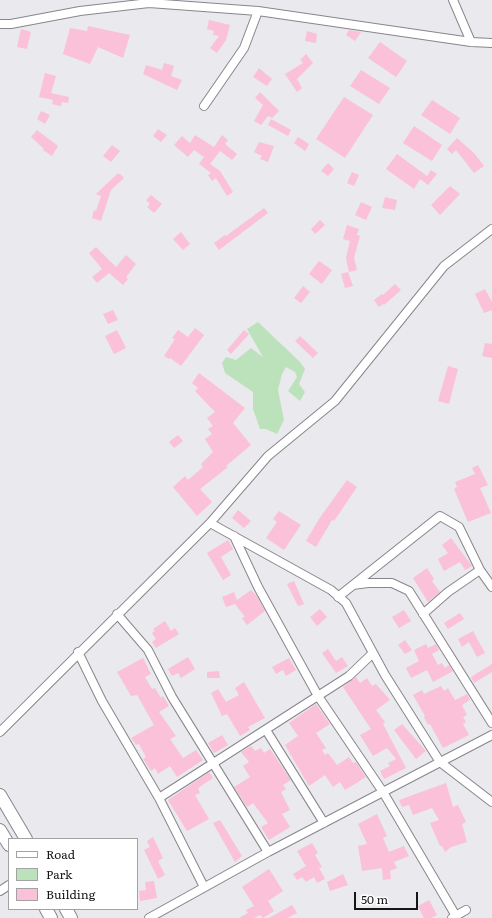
<!DOCTYPE html>
<style>
body{margin:0}
#map{position:relative;width:492px;height:918px;overflow:hidden;background:#e9e9ee;font-family:Literata,serif}
canvas{display:block}
.legend{position:absolute;left:8px;top:838px;width:130px;height:72px;box-sizing:border-box;background:#fff;border:1px solid #a2a2a2;margin:0;padding:5px 7px;list-style:none;font-size:12px;color:#161617}
.legend li{display:flex;align-items:center;gap:8px;height:20px}
.legend b{width:20px;border:1px solid #a2a2a2}
.scale{position:absolute;left:354px;top:892px;width:64px;height:18px;box-sizing:border-box;border:2px solid #161617;border-top:0;padding-left:5px;font-size:12px;line-height:14px;white-space:nowrap;color:#161617;-webkit-text-stroke:3px #fff;paint-order:stroke}
</style>
<div id="map">
<canvas width="492" height="918"></canvas>
<ul class="legend">
<li><b style="height:5px;background:#fff"></b>Road</li>
<li><b style="height:11px;background:#bce2bb"></b>Park</li>
<li><b style="height:11px;background:#fac1d8"></b>Building</li>
</ul>
<div class="scale">50 m</div>
</div>
<script>
const c = document.querySelector('canvas').getContext('2d');
c.lineJoin = 'round';
function paint(path, color) { c.fillStyle = color; c.fill(path, 'evenodd'); }
const toPath = rows => new Path2D(rows.map(r => 'M' + r).join(''));
function stroke(path, color, width, dash) { c.strokeStyle = color; c.lineWidth = width; c.lineCap = dash ? 'butt' : 'round'; c.setLineDash(dash || []); c.stroke(path); }
const green = toPath([
 [258,322,300,362,305,369,299,384,305,392,300,401,288,391,297,377,295,372,286,367,282,374,278,390,284,420,277,434,266,429,260,429,253,409,253,392,225,373,222,363,226,357,236,360,251,348,263,357,247,329]
]);
const building = toPath([
 [209,20,230,25,226,40,217,53,210,48,219,36,213,35,214,31,207,29],
 [88,26,130,35,123,58,98,47,90,64,63,54,70,28,87,31],
 [21,29,31,32,27,49,17,47],
 [349,30,361,32,355,41,346,35],
 [307,31,317,34,316,43,305,41],
 [380,42,407,61,396,77,368,58],
 [306,54,313,63,297,79,302,88,297,92,285,74,303,63,300,60],
 [164,63,174,66,171,76,182,80,177,90,143,74,146,65,162,70],
 [259,68,272,79,267,86,253,77],
 [361,70,390,88,379,104,350,86],
 [45,73,56,76,51,93,69,97,68,103,62,102,61,106,52,104,53,100,39,97],
 [260,92,279,111,272,118,268,116,261,125,254,121,263,105,255,98],
 [344,97,373,115,345,158,316,139],
 [432,100,460,118,450,134,421,115],
 [41,111,50,115,45,124,37,119],
 [271,119,291,130,288,136,268,125],
 [414,126,442,145,432,161,403,143],
 [158,129,167,135,161,142,153,136],
 [37,130,58,146,52,156,43,150,44,149,31,137],
 [195,135,214,147,222,135,228,140,225,144,237,154,232,160,220,151,210,164,220,171,233,192,227,196,216,178,212,181,208,175,211,173,199,164,204,157,194,150,188,157,174,145,182,136,190,143],
 [298,137,309,144,305,151,294,143],
 [457,138,474,153,484,166,474,173,456,150,452,154,447,149],
 [259,142,274,146,268,162,260,159,262,156,254,152],
 [112,145,120,151,111,162,103,156],
 [397,154,427,176,431,170,437,174,428,185,420,179,414,189,386,169],
 [328,163,334,169,328,176,321,171],
 [352,172,359,175,354,186,347,183],
 [117,174,120,174,124,178,111,190,101,221,92,218,94,210,96,211,101,196,96,194],
 [450,186,460,194,440,215,431,205],
 [151,195,162,204,154,213,147,207,150,204,146,200],
 [385,197,397,200,395,210,382,208],
 [361,202,372,207,366,220,355,215],
 [264,208,268,213,219,250,214,243,225,235,226,236],
 [320,220,325,225,315,234,311,229],
 [347,225,359,229,357,235,360,236,354,258,357,270,349,272,346,258,350,241,343,239],
 [181,232,190,244,183,250,173,239],
 [96,247,116,267,126,255,136,264,126,277,128,279,123,285,109,273,97,283,92,277,102,269,89,253],
 [319,261,332,270,322,284,309,274],
 [348,272,353,286,345,288,341,274],
 [395,284,401,290,384,305,383,304,379,307,374,300,382,294,383,295],
 [303,286,310,292,301,303,294,298],
 [485,289,492,302,492,310,484,313,475,294],
 [113,310,118,320,108,324,103,314],
 [195,328,204,335,181,366,170,358,169,359,164,356,175,339,172,338,178,330,188,337],
 [117,330,126,348,114,354,105,336],
 [244,330,249,334,231,354,227,350],
 [300,336,318,353,313,358,295,341],
 [485,343,492,344,492,358,482,356],
 [448,366,458,369,449,404,438,401],
 [199,373,245,408,233,423,251,445,226,466,228,467,200,489,212,502,197,516,173,487,185,476,188,480,203,467,201,464,213,452,205,439,212,434,208,429,213,426,207,418,215,412,195,391,198,388,192,383],
 [178,435,183,441,174,448,169,442],
 [478,465,488,485,480,488,491,513,468,522,454,489,457,487,455,482,475,474,472,468],
 [347,480,357,487,334,521,332,520,316,547,306,541,319,519],
 [238,510,251,521,244,528,232,518],
 [279,511,301,525,284,550,266,538,277,522,273,519],
 [451,538,472,566,465,570,460,562,444,571,438,559,448,553,442,545],
 [228,540,233,549,221,557,231,575,223,580,207,553],
 [427,568,434,579,432,581,440,592,428,602,413,578],
 [294,581,304,604,298,606,287,584],
 [251,590,257,596,265,611,247,625,242,618,245,617,235,604,226,607,222,597,234,592,237,600],
 [320,609,327,617,317,626,310,617],
 [404,610,411,621,399,628,392,617],
 [460,613,464,619,448,629,444,623],
 [165,621,171,631,175,628,179,634,156,648,152,642,156,639,152,633,155,631,153,629],
 [473,631,485,653,477,657,469,642,462,647,458,639],
 [405,640,412,650,405,654,398,645],
 [426,644,428,648,436,644,439,650,432,654,438,665,442,663,445,668,449,665,453,671,433,682,427,670,411,678,406,668,419,661,414,650],
 [328,649,336,661,342,657,348,666,336,673,322,653],
 [188,657,195,669,181,678,178,673,172,676,168,669],
 [143,658,151,674,145,677,152,689,155,688,161,698,163,696,169,706,159,712,176,736,170,739,183,758,196,750,203,760,177,777,170,766,158,774,155,768,151,771,143,759,146,757,139,744,136,745,131,738,154,725,137,695,131,696,117,672],
 [289,658,296,670,286,676,283,670,276,674,272,667],
 [492,664,492,672,474,683,471,677],
 [219,671,220,678,207,678,207,672],
 [356,677,360,683,367,678,372,686,376,684,390,700,376,710,385,722,383,724,406,768,384,779,380,771,390,766,388,763,396,759,387,748,373,756,360,735,371,729,343,687],
 [244,682,265,718,248,727,250,730,240,736,227,714,222,716,211,693,218,689,226,702,239,695,235,688],
 [441,686,444,691,448,688,455,700,467,694,470,700,462,705,467,715,463,717,466,722,463,724,469,735,443,748,430,724,428,725,424,717,425,716,413,695,422,690,424,694],
 [316,704,330,724,316,733,326,748,322,750,325,755,328,753,337,765,349,757,353,763,356,762,366,777,345,790,340,782,333,787,325,775,309,786,285,745,298,736,289,723],
 [402,724,426,751,416,759,394,730],
 [222,735,228,745,214,753,208,743],
 [251,746,255,751,261,748,264,753,270,749,291,780,283,785,286,789,281,792,290,810,282,814,290,827,269,840,261,827,268,823,253,803,247,807,234,787,250,777,243,766,249,762,241,752],
 [209,772,213,778,198,788,200,793,195,795,209,819,187,831,168,800],
 [446,783,453,807,458,805,466,822,462,824,467,842,451,847,445,852,442,846,440,846,430,823,439,820,432,808,413,815,409,805,402,807,399,800],
 [377,814,387,836,383,838,389,852,404,846,409,856,394,862,397,868,390,871,391,879,383,880,382,868,362,871,358,846,367,844,358,824],
 [220,820,242,856,235,862,213,823],
 [153,837,163,858,158,861,165,875,158,879,144,850,150,847,147,841],
 [312,843,318,853,315,855,322,867,319,868,325,879,317,883,314,877,306,882,302,877,297,880,293,874,306,866,297,851],
 [269,869,283,891,268,901,274,911,263,918,260,915,254,918,239,918,248,913,246,910,254,906,242,887],
 [343,874,348,885,330,891,327,882],
 [154,881,157,898,140,901,139,891,146,890,145,882],
 [429,900,437,915,431,918,424,918,418,906],
 [292,905,297,913,287,918,269,918]
]);
const minor = toPath([
 [453,0,471,42],
 [0,24,11,24,80,11,149,3,258,11,471,42,492,43],
 [204,106,244,48,258,11],
 [210,523,331,590,346,603,385,675,440,762,492,802],
 [234,536,258,587,318,696,383,792,456,916],
 [353,585,368,583,392,583,409,591,492,723],
 [338,597,440,516,459,527,480,570,492,587],
 [117,614,148,650,172,697,268,852],
 [423,614,448,592,480,570],
 [78,652,102,701,159,798,204,887],
 [266,730,324,823],
 [0,732,210,523,268,456,335,401,444,266,492,229],
 [159,798,349,676,373,653],
 [0,891,9,885],
 [149,918,268,852,492,735],
 [452,918,466,910]
]);
const highway = toPath([
 [0,795,26,839],
 [0,830,9,845],
 [46,909,51,918],
 [66,909,71,918]
]);
paint(green, '#bce2bb');
paint(building, '#fac1d8');
stroke(minor, '#87868c', 10);
stroke(highway, '#87868c', 14);
stroke(minor, '#fff', 8);
stroke(highway, '#fff', 12);
</script>
